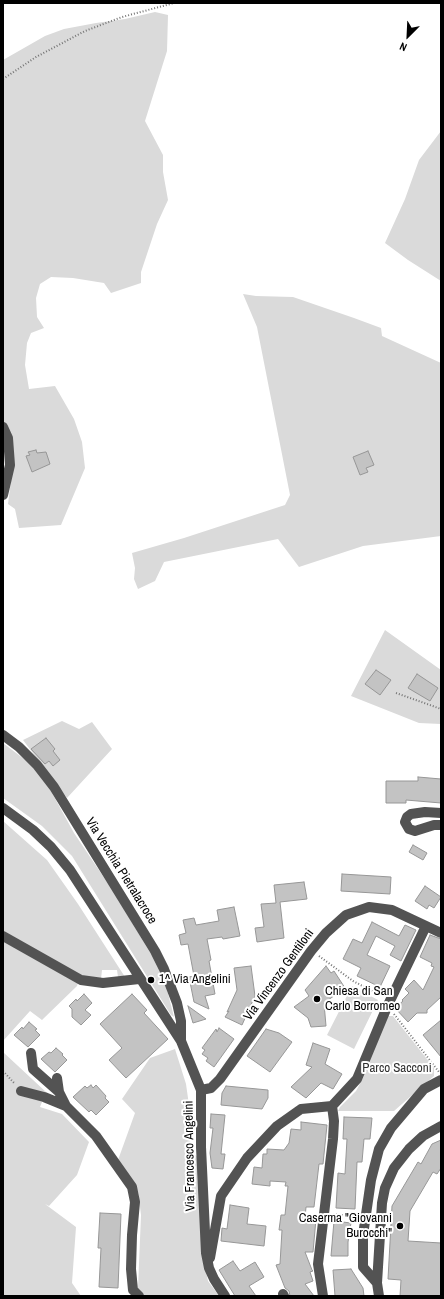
<!DOCTYPE html>
<style>
body{margin:0}
#map{position:relative;width:444px;height:1299px;overflow:hidden;background:#fff;font-family:"Archivo Narrow",sans-serif}
canvas{display:block}
.frame{position:absolute;inset:0;border:4px solid #000;pointer-events:none}
.north{position:absolute;left:388px;top:16px;width:40px;height:40px;-webkit-text-stroke:3px #fff;paint-order:stroke;rotate:204deg;font-size:11px;font-weight:700;line-height:16px;text-align:center;color:#000}
.north::after{content:'';display:block;margin:auto;width:14px;height:18px;background:#000;clip-path:polygon(50% 0,100% 100%,50% 72%,0 100%)}
</style>
<div id="map">
<canvas width="444" height="1299"></canvas>
<div class="frame"></div>
<div class="north">N</div>
</div>
<script>
const c = document.querySelector('canvas').getContext('2d');
c.lineJoin = 'round';
function paint(path, color) { c.fillStyle = color; c.fill(path, 'evenodd'); }
const toPath = rows => new Path2D(rows.map(r => 'M' + r).join(''));
function stroke(path, color, width, dash) { c.strokeStyle = color; c.lineWidth = width; c.lineCap = dash ? 'butt' : 'round'; c.setLineDash(dash || []); c.stroke(path); }
function label(font, color, halo, rows, align = 'center') {
  c.font = font + ' "Archivo Narrow",sans-serif'; c.lineWidth = 4; c.setLineDash([]); c.textBaseline = 'middle'; c.strokeStyle = halo; c.fillStyle = color; for (const [text, x, y, turn = 0] of rows) {
    c.save(); c.translate(x, y); c.rotate((+turn || 0) * Math.PI / 180); c.textAlign = isNaN(turn) ? turn : align; if (halo) c.strokeText(text, 0, 0); c.fillText(text, 0, 0); c.restore();
  }
}
const green = toPath([
 [155,12,168,15,167,51,145,121,163,155,163,172,168,200,157,224,141,272,141,283,111,293,104,283,73,278,51,277,40,284,36,298,37,317,44,328,31,333,27,343,25,365,29,389,55,386,74,419,82,442,85,468,61,525,19,528,15,509,8,504,14,457,6,445,3,445,3,60,45,36,64,29,96,23,125,19],
 [441,131,441,281,408,260,385,243,405,199,419,160],
 [243,294,256,296,293,297,354,318,381,328,382,336,441,363,441,536,363,546,299,567,278,539,164,562,155,581,138,589,134,579,135,568,132,553,184,538,285,505,290,495,257,327],
 [385,630,441,670,441,724,419,723,351,696],
 [62,721,79,729,92,722,112,749,67,798,23,740],
 [3,743,28,762,46,782,74,833,113,891,163,974,174,1017,171,1015,72,856,42,826,3,798],
 [3,821,47,860,78,904,125,977,118,977,117,970,102,970,101,979,80,977,77,986,42,1020,30,1011,3,1041],
 [352,986,378,1000,354,1049,327,1035],
 [388,1016,393,1016,434,1068,434,1076,394,1111,338,1111,340,1107,356,1091,363,1078,369,1061],
 [175,1049,186,1084,189,1105,190,1139,191,1152,198,1157,203,1257,208,1281,219,1296,145,1296,138,1288,141,1215,138,1191,118,1160,135,1113,122,1099,150,1058],
 [3,1052,46,1092,40,1107,62,1114,89,1142,77,1175,49,1206,45,1204,76,1227,72,1283,81,1296,3,1296]
]);
const building = toPath([
 [36,450,37,453,46,452,50,464,32,472,26,456,30,455,28,452,36,450],
 [368,451,374,465,366,468,368,472,360,475,353,457,368,451],
 [376,670,391,680,380,695,365,684,376,670],
 [417,674,438,688,430,701,408,688,417,674],
 [46,738,55,749,53,751,60,760,53,766,49,761,45,764,31,749,46,738],
 [418,777,441,779,441,803,406,800,406,803,386,803,386,781,418,781,418,777],
 [413,845,427,853,423,860,409,852,413,845],
 [342,874,391,877,390,894,341,891,342,874],
 [304,882,307,899,280,902,284,938,257,942,255,928,264,927,261,904,276,903,274,885,304,882],
 [425,886,441,897,434,908,429,905,427,909,415,901,425,886],
 [234,907,240,936,223,939,222,937,207,939,211,960,209,961,215,994,205,996,209,1009,194,1002,189,977,194,976,188,944,181,945,179,935,186,933,183,920,194,918,196,925,219,921,217,910,234,907],
 [372,922,399,936,405,925,416,930,401,961,390,955,395,946,376,936,367,955,390,966,380,987,357,976,361,968,343,959,353,939,362,943,372,922],
 [430,935,441,939,441,997,427,1010,427,1013,417,1013,408,1022,395,1008,403,1001,402,1000,409,993,405,989,414,980,423,990,434,967,431,966,432,963,420,957,430,935],
 [251,966,255,996,242,1025,225,1017,229,1011,227,1012,237,990,234,968,251,966],
 [326,966,331,973,334,971,345,988,324,1003,326,1026,311,1027,308,1018,294,1007,309,996,305,990,326,966],
 [84,994,92,1003,85,1010,91,1015,81,1025,72,1017,72,1009,69,1006,76,999,77,1001,84,994],
 [132,994,147,1010,144,1013,168,1039,126,1078,109,1060,122,1048,100,1024,132,994],
 [188,1006,206,1019,193,1023,188,1006],
 [441,1020,441,1057,423,1035,441,1020],
 [29,1022,37,1029,35,1030,40,1035,28,1047,14,1035,22,1027,23,1029,29,1022],
 [219,1028,234,1039,214,1067,206,1061,208,1058,202,1054,205,1050,202,1048,216,1029,217,1032,219,1028],
 [266,1029,279,1033,292,1042,270,1072,247,1056,266,1029],
 [313,1043,330,1049,325,1064,342,1074,333,1089,321,1083,306,1098,291,1087,312,1067,306,1065,313,1043],
 [56,1048,63,1054,62,1055,67,1060,55,1072,41,1059,49,1052,51,1053,56,1048],
 [91,1085,93,1088,96,1085,106,1096,105,1098,109,1102,96,1115,91,1110,89,1112,73,1097,85,1086,87,1088,91,1085],
 [226,1086,268,1090,268,1098,262,1109,221,1105,222,1093,226,1086],
 [211,1114,225,1115,221,1154,225,1154,223,1169,212,1168,210,1153,213,1128,210,1128,211,1114],
 [344,1117,372,1118,370,1139,364,1139,362,1162,357,1162,355,1209,336,1208,338,1173,345,1174,347,1139,343,1139,344,1117],
 [301,1122,327,1125,323,1164,319,1164,314,1207,306,1207,305,1218,316,1219,313,1252,305,1252,312,1270,313,1271,310,1272,313,1281,305,1284,314,1296,290,1296,289,1291,285,1288,276,1265,280,1264,282,1230,279,1230,281,1215,285,1215,288,1186,285,1186,286,1182,270,1181,270,1186,252,1184,254,1167,262,1168,263,1154,267,1154,267,1149,284,1150,289,1143,291,1129,301,1130,301,1122],
 [441,1140,441,1168,437,1174,433,1172,410,1211,408,1241,441,1243,441,1296,400,1296,401,1280,388,1279,392,1206,418,1162,421,1164,432,1144,441,1140],
 [230,1205,249,1208,247,1224,266,1226,264,1246,221,1241,222,1228,227,1229,230,1205],
 [100,1213,121,1214,118,1288,99,1287,101,1248,98,1248,100,1213],
 [334,1221,351,1223,348,1242,348,1256,331,1256,334,1221],
 [233,1261,240,1271,255,1262,264,1277,249,1286,256,1296,235,1296,219,1270,233,1261],
 [351,1269,363,1288,364,1296,335,1296,333,1270,351,1269]
]);
const path = toPath([
 [3,79,36,57,85,31,122,17,174,3],
 [396,693,441,709],
 [319,956,353,981,382,996],
 [394,1014,439,1072],
 [3,1071,15,1084],
 [333,1214,356,1217]
]);
const minor = toPath([
 [3,427,8,438,10,465,3,495],
 [3,735,19,747,37,765,54,787,155,951,164,969,177,1003,181,1021,181,1041],
 [3,808,33,830,51,847,70,870,181,1041,201,1090,201,1147,206,1253,209,1268,214,1279,225,1296],
 [441,813,425,812,411,814,407,817,405,822,409,829,415,831,434,825,441,825],
 [3,936,81,980,103,983,139,979],
 [31,1053,33,1069,59,1092,66,1106,96,1136,132,1187,135,1202,132,1235,131,1269,133,1290,139,1296],
 [57,1078,59,1092],
 [201,1090,211,1088,220,1079,311,951,326,933,346,915,369,907,392,910,441,933],
 [21,1091,44,1097,66,1106],
 [332,1106,357,1079,387,1007,426,926],
 [210,1258,221,1196,247,1158,277,1126,301,1109,332,1106,334,1121,333,1139,318,1264,323,1296],
 [377,1283,363,1267,363,1235,371,1180,379,1149,391,1128,424,1089,441,1080],
 [283,1294,284,1296],
 [379,1296,377,1283,382,1203,385,1188,394,1168,409,1149,423,1136,441,1126]
]);
const markers = [
 [151,980,4,"#000"],
 [317,999,4,"#000"],
 [400,1226,4,"#000"]
];
const streetNames = [
 ["Via Vecchia Pietralacroce",121,871,58],
 ["Via Vincenzo Gentiloni",279,975,-54],
 ["Via Francesco Angelini",190,1156,-91]
];
const poiNames = [
 ["1^ Via Angelini",159,980],
 ["Chiesa di San",325,992],
 ["Carlo Borromeo",325,1007],
 ["Caserma \"Giovanni",392,1219,"right"],
 ["Burocchi\"",392,1234,"right"]
];
const parkNames = [
 ["Parco Sacconi",397,1069]
];
paint(green, '#dadada');
paint(building, '#c3c3c3');
stroke(building, '#979797', 1);
stroke(path, '#757575', 2, [1, 2]);
stroke(minor, '#535353', 10);
for (const [x, y, r, color] of markers) { const dot = new Path2D(); dot.arc(x, y, r, 0, 2 * Math.PI); c.fillStyle = color; c.fill(dot); stroke(dot, '#fff', 1.5); }
label('13px', '#000', '#fff', streetNames);
label('13px', '#000', '#fff', poiNames, 'left');
label('13px', '#313131', '#fff', parkNames);
</script>
